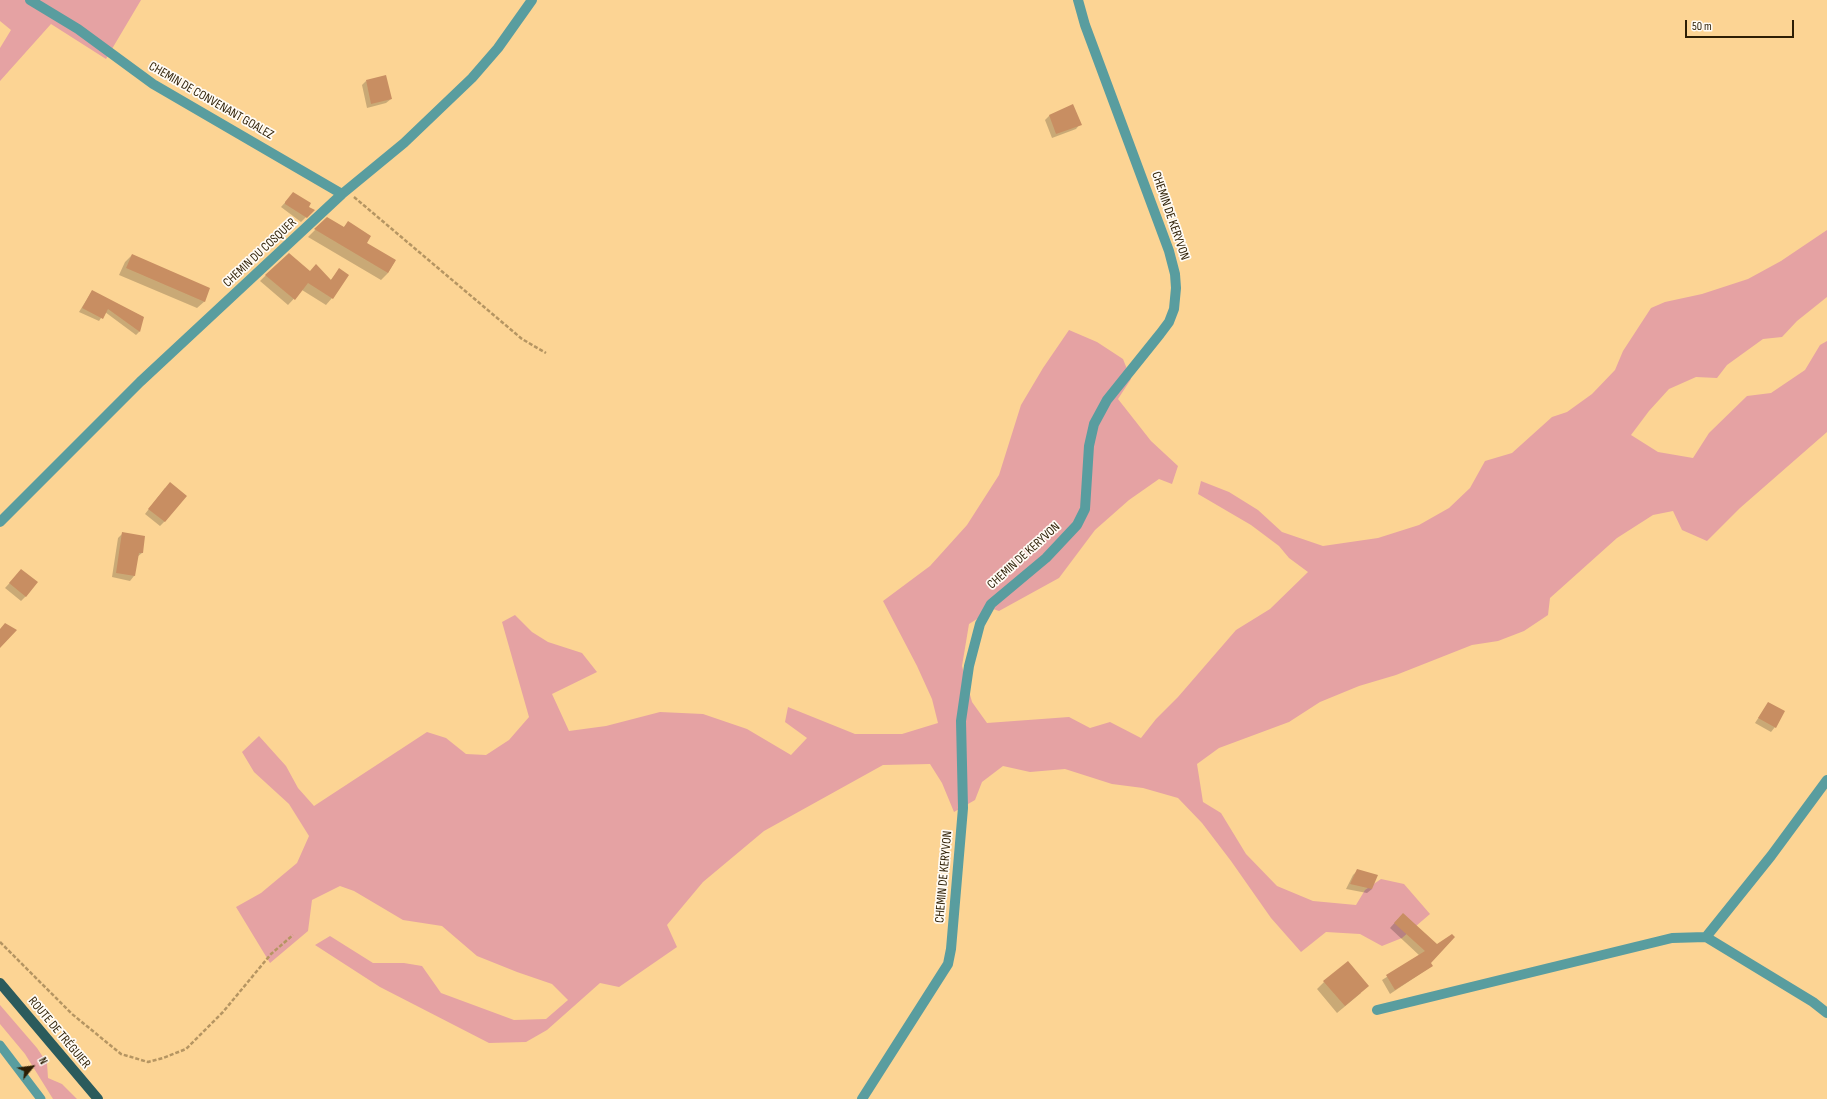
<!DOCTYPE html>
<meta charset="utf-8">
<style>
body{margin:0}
#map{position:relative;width:1827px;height:1099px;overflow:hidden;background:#fcd494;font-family:"Sofia Sans Condensed",sans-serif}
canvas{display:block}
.north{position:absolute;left:12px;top:1047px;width:40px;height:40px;-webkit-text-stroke:3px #fffbf5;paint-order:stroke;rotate:61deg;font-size:11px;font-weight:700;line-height:16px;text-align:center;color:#2d1e04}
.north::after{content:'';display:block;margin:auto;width:14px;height:18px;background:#2d1e04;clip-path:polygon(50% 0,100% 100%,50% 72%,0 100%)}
.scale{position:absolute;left:1685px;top:20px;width:109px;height:18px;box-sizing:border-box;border:2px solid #2d1e04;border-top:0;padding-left:5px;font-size:12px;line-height:14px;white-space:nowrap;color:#2d1e04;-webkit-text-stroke:3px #fffbf5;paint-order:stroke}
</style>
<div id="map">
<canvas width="1827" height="1099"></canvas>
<div class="north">N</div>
<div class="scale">50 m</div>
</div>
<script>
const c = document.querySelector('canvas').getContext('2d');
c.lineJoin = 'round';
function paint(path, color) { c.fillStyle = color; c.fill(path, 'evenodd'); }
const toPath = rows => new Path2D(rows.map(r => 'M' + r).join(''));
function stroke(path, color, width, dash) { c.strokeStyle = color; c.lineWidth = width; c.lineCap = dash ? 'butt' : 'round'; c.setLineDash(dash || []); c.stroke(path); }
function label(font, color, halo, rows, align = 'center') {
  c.font = font + ' "Sofia Sans Condensed",sans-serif'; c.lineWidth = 3.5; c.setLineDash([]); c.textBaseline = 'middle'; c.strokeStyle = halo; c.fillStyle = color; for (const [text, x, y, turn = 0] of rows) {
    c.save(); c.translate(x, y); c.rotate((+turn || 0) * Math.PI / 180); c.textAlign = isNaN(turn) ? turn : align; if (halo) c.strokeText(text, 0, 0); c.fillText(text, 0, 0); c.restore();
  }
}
const green = toPath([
 [0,0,141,0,106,59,51,24,0,81,0,48,11,30,0,21],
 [1827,230,1827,297,1797,321,1782,337,1763,339,1727,365,1717,378,1696,377,1669,389,1649,411,1631,435,1658,452,1693,458,1709,433,1747,396,1771,393,1805,370,1820,345,1827,341,1827,432,1740,508,1707,541,1682,530,1673,511,1653,515,1617,538,1550,598,1548,615,1524,631,1498,641,1472,645,1396,675,1359,686,1320,702,1289,722,1219,748,1197,764,1203,802,1221,813,1246,854,1277,886,1313,901,1356,905,1365,890,1381,879,1404,884,1430,914,1402,938,1382,946,1360,934,1326,932,1301,952,1271,918,1231,861,1202,823,1178,798,1143,788,1112,784,1065,769,1030,772,1003,766,982,782,975,800,954,812,942,783,930,764,883,765,764,831,703,882,667,925,677,947,619,987,600,983,547,1030,526,1042,489,1043,380,987,315,945,330,936,373,963,404,963,422,966,441,993,514,1020,546,1019,568,1000,552,984,517,972,477,956,442,926,403,920,354,891,340,886,312,900,308,931,270,963,236,907,261,893,297,863,309,836,289,804,254,772,242,752,259,736,286,766,298,788,314,806,427,732,446,738,466,754,486,755,509,740,529,717,502,622,515,615,532,632,548,642,582,653,597,672,552,694,569,731,606,726,660,712,703,714,747,729,791,755,807,738,785,722,788,707,855,734,902,734,938,723,932,699,917,666,883,601,930,566,967,525,999,475,1021,405,1043,368,1069,330,1097,342,1123,359,1131,379,1118,399,1151,441,1178,466,1172,484,1159,479,1129,500,1095,530,1059,578,999,611,993,609,969,624,962,666,972,702,987,723,1069,717,1090,728,1110,722,1141,738,1156,719,1178,697,1236,630,1270,609,1308,572,1289,558,1279,546,1251,525,1198,494,1201,481,1229,492,1258,510,1282,532,1323,546,1378,538,1419,525,1449,508,1470,488,1485,461,1512,453,1552,417,1567,412,1592,394,1615,370,1623,351,1651,308,1665,302,1702,294,1748,279,1781,261],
 [0,1005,37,1048,47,1063,48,1078,62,1084,77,1099,53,1099,25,1054,0,1024]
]);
const shadow = toPath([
 [366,81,391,99,386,103,367,108,362,85],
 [1073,106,1080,124,1076,129,1052,138,1045,120,1049,116],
 [289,198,313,210,301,222,281,207],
 [327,218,343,228,348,223,366,243,395,261,388,273,381,280,308,237],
 [132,255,205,301,197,308,119,275,125,262],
 [339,270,332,298,326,305,302,290,288,305,260,281,266,275,310,272,330,281],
 [92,291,143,317,139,332,136,335,105,312,99,321,79,312],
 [165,488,165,521,160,526,145,514],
 [123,533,142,553,137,557,134,576,130,581,112,577,118,538],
 [17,575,26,596,21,601,5,588],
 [1768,703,1775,727,1771,732,1755,723],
 [1358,870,1372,889,1367,893,1346,889,1353,875],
 [1398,919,1437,945,1430,963,1432,966,1390,994,1382,980,1420,956,1390,928],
 [1324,982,1361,993,1337,1013,1317,989]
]);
const building = toPath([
 [386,75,392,99,371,104,366,80],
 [1073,104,1082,125,1056,134,1049,115],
 [293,192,311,203,309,207,315,210,307,218,285,204,285,202],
 [327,217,344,227,348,221,371,236,367,243,396,260,388,273,314,229],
 [289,253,310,271,316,264,331,280,339,268,349,275,333,299,308,283,295,300,265,275],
 [132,254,210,288,205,302,126,268],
 [92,290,144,317,140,332,108,309,103,319,82,308],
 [170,482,187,496,165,522,148,509],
 [122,532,145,536,143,553,139,553,135,576,116,573],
 [21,569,38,582,26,597,9,583],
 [5,623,17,630,0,648,0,629],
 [1768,702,1785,711,1776,728,1758,718],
 [1357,869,1378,875,1372,889,1350,884],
 [1403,913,1437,944,1452,934,1455,937,1431,963,1433,966,1395,990,1386,975,1425,951,1394,923],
 [1348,961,1369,986,1345,1006,1323,981]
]);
const path = toPath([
 [354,197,522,339,546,353],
 [0,942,72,1014,121,1054,148,1062,163,1058,186,1049,223,1012,271,954,293,935]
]);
const lane = toPath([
 [0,1045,41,1099]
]);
const street = toPath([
 [30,0,78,29,153,84,342,194],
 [0,522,140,382,342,194,404,143,472,78,498,48,532,0],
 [1827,780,1771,856,1706,937,1813,1002,1827,1013],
 [1377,1010,1672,938,1706,937],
 [862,1099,948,964,951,949,963,808,961,721,969,666,980,624,991,604,1046,558,1077,525,1085,509,1089,446,1094,424,1107,400,1160,334,1169,322,1174,309,1176,288,1175,274,1169,251,1085,25,1078,0]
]);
const primary = toPath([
 [0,983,98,1099]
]);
const streetNames = [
 ["CHEMIN DE CONVENANT GOALEZ",211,101,30],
 ["CHEMIN DE KERYVON",1170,216,71],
 ["CHEMIN DU COSQUER",260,253,-43],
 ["CHEMIN DE KERYVON",1024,556,-42],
 ["CHEMIN DE KERYVON",944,877,-85],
 ["ROUTE DE TRÉGUIER",59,1033,50]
];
paint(green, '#e5a2a3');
paint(shadow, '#0003');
paint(building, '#c88e62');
stroke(path, '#b59562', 2.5, [4, 2]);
stroke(lane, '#599d9f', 9);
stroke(street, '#599d9f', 10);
stroke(primary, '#2b5b5c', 10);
label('13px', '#2d1e04', '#fffbf5', streetNames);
</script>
